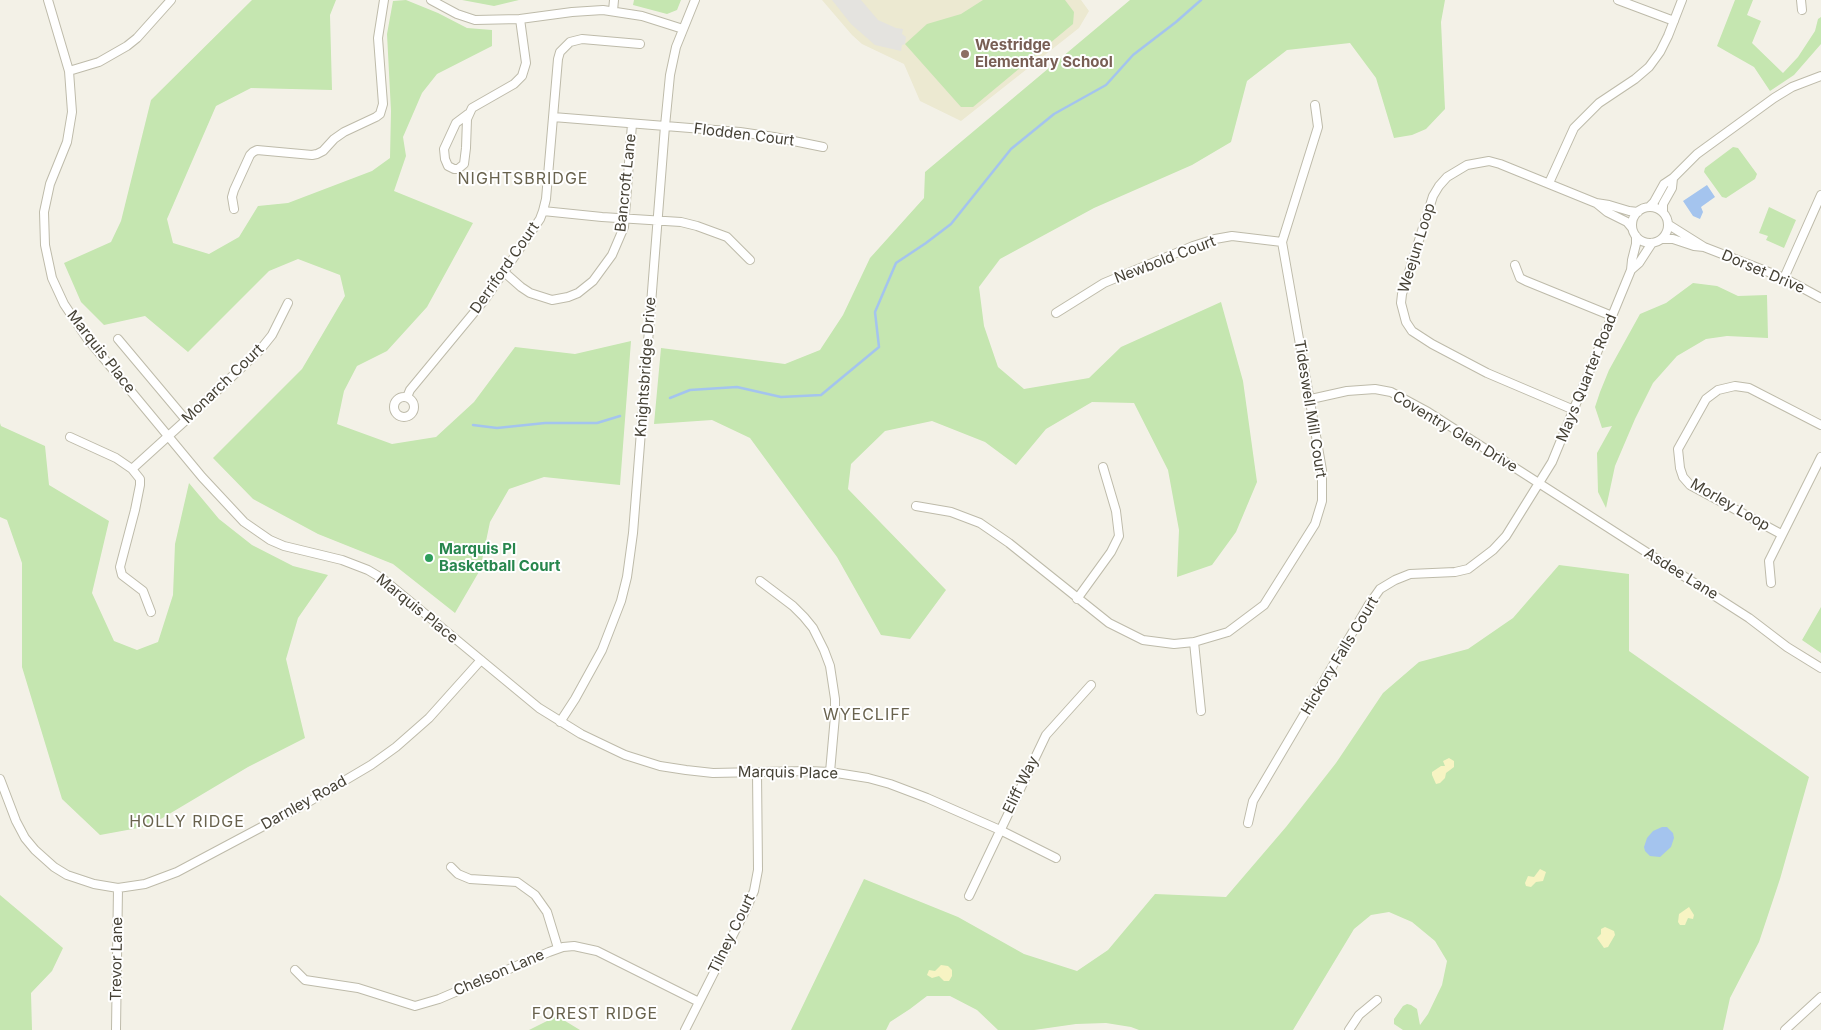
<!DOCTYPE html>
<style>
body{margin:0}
canvas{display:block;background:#f3f1e7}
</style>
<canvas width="1821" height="1030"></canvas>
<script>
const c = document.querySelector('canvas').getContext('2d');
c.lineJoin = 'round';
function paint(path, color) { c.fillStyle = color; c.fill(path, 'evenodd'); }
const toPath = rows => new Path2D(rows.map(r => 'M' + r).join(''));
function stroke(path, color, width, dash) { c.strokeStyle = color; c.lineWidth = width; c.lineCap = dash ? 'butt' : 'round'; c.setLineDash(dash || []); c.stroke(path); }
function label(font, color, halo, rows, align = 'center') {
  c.font = font + ' Inter,sans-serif'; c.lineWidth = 4; c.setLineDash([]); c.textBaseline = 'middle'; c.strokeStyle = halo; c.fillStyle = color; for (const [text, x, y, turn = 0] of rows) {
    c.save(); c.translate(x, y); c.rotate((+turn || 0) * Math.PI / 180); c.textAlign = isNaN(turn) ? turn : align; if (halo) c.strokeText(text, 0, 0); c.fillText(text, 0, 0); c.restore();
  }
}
const education = toPath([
 [822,0,1081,0,1089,11,1079,28,961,121,920,101,904,64,862,44,852,35]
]);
const green = toPath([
 [252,0,336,0,330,15,332,90,251,88,216,106,167,219,173,243,209,254,239,237,258,206,288,203,372,171,390,158,391,111,387,34,393,1,406,0,438,13,467,28,492,30,492,46,437,74,422,93,403,137,406,156,394,191,473,223,427,307,387,351,357,366,344,391,337,424,392,444,436,437,474,402,515,347,575,354,631,341,620,485,544,477,509,489,490,522,480,570,455,613,393,564,318,534,253,499,213,458,302,369,345,296,340,275,298,259,269,271,188,352,145,316,104,325,81,302,64,263,111,242,121,221,151,100],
 [462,0,519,0,494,6],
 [634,0,681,0,677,10,667,14,633,5],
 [983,0,1065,0,1074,12,1073,24,973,107,961,107,905,44,927,24,961,14],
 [1130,0,1445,0,1441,22,1445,109,1426,129,1412,135,1394,138,1376,78,1350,43,1287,50,1247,81,1231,142,1192,165,1094,208,1000,259,979,287,984,326,998,367,1024,389,1089,378,1121,347,1221,302,1243,381,1257,482,1236,532,1212,565,1177,577,1179,530,1168,470,1134,403,1092,402,1046,429,1016,465,985,442,932,421,885,431,851,464,848,489,946,590,910,639,881,635,837,557,750,438,712,420,654,424,661,348,785,364,820,350,843,315,870,258,924,198,925,172],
 [1735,0,1753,0,1747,15,1761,21,1752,43,1783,73,1798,57,1815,31,1818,19,1821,17,1821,44,1794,75,1770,91,1754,67,1717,46],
 [1733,147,1738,148,1757,174,1755,179,1726,198,1722,197,1704,172,1705,168],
 [1769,207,1796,220,1784,248,1766,240,1768,236,1759,233],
 [1693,283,1717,286,1738,296,1767,295,1768,338,1727,336,1706,339,1677,356,1653,383,1635,419,1615,466,1606,508,1598,492,1597,453,1612,426,1602,428,1595,407,1600,392,1609,370,1640,314,1666,303],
 [0,423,1,426,45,446,49,485,109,521,92,593,114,641,137,650,158,642,173,595,175,544,189,483,219,519,252,545,293,566,328,575,298,618,286,659,305,738,248,767,149,826,100,835,62,799,22,667,22,563,7,520,0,517],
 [1559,565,1629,574,1629,651,1809,777,1780,879,1759,942,1730,998,1723,1030,1403,1030,1394,1024,1394,1019,1403,1006,1407,1004,1411,1005,1417,1009,1420,1025,1428,1014,1442,985,1447,961,1435,941,1412,922,1389,912,1371,915,1354,929,1293,1030,1139,1030,1131,1027,1106,1023,1076,1024,1034,1030,998,1030,977,1010,950,996,927,996,910,1009,890,1022,886,1030,791,1030,864,879,958,917,1024,954,1077,971,1108,950,1155,894,1226,897,1286,827,1336,763,1383,693,1419,662,1468,649,1513,618],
 [1821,607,1821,653,1802,640],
 [0,895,63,948,52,971,31,993,32,1030,0,1030],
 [557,1016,580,1030,529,1030]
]);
const sand = toPath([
 [1449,758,1454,761,1454,767,1446,773,1445,778,1440,783,1436,784,1432,775,1432,772,1441,766,1445,766,1443,761],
 [1540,869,1546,872,1543,881,1536,882,1531,887,1526,886,1525,883,1528,876,1534,877],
 [1689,907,1694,915,1693,919,1688,918,1685,925,1680,925,1678,922,1679,914],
 [1605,927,1614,931,1615,935,1608,947,1604,948,1597,938,1601,934,1601,929],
 [941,965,948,966,952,970,952,976,949,981,944,981,939,976,932,978,927,975,929,970,935,971]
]);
const parking = toPath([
 [832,0,861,0,878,20,896,28,903,29,902,34,906,37,905,44,902,45,901,51,875,45,851,24]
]);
const water = toPath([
 [1707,185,1715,197,1701,207,1703,212,1700,219,1693,216,1683,201],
 [1662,827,1667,827,1673,833,1674,838,1671,847,1660,857,1650,856,1645,851,1644,847,1647,838,1653,831]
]);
const stream = toPath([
 [670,398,690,390,737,387,781,397,821,395,879,347,875,312,896,263,926,243,951,224,1011,149,1054,114,1106,85,1133,55,1176,22,1201,0],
 [473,425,497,428,545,423,597,423,620,416]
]);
const minor = toPath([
 [48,0,69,71,72,112,67,142,50,184,44,212,45,245,52,278,64,304,86,337,202,477,244,522,270,540,284,546,342,560,368,570,383,579,539,708,581,734,625,755,660,766,686,770,713,773,808,771,830,772,868,778,890,784,927,798,1000,830,1056,858],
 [431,0,457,14,475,20,520,19,572,12,603,10,642,16,683,29],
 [1618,0,1674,21],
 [1801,0,1802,10],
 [613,11,614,0],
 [69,71,99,62,127,46,137,38,171,0],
 [468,114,456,123,444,149,445,159,448,166,454,169,458,169,464,164,466,148,467,119,472,108,514,84,522,76,526,63,520,19],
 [553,117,740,132,774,137,823,147],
 [1673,178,1697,154,1774,98,1792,87,1821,76],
 [1549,183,1574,128,1599,103,1635,79,1649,67,1660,52,1668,36,1682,0],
 '1632 225a18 18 0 1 1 36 0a18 18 0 1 1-36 0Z',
 [1649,207,1654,202,1664,184,1673,178,1672,188,1663,204,1663,211],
 [234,209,232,197,234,190,250,155,253,152,257,150,312,155,317,154,323,151,334,139,344,132,376,117,380,114,383,104,378,38,384,0],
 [543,211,602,217,681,222,697,226,727,237,750,260],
 [1632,228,1627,222,1607,212,1596,203,1609,205,1629,211,1638,212],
 [1636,236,1636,244,1632,260,1631,270,1639,263,1652,243],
 [1663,239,1673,239,1694,246,1704,247,1669,225],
 [1704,247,1784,278,1821,298],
 [1515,265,1520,278,1526,281,1612,316],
 [504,272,521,287,530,293,552,300,568,297,578,293,593,281,612,255,624,227,632,124],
 [1784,278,1821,195],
 [1056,313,1104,283,1193,246,1215,239,1232,236,1282,242],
 [118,339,186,420],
 [407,397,410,390,486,298,540,219,543,211,546,199,558,59,560,52,570,42,582,39,640,44],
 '394 407a10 10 0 1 1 20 0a10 10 0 1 1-20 0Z',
 [1311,399,1347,391,1375,389,1391,392,1428,412,1749,618,1787,647,1821,668],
 [1574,410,1487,373,1432,344,1412,331,1406,322,1401,303,1402,294,1433,196,1439,186,1447,177,1467,165,1489,161,1500,164,1596,203],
 [70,437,116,458,132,469,140,479,140,485,135,510,120,567,122,575,143,591,151,612],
 [132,469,186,420,260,350,272,335,288,303],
 [916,506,951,512,980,523,1009,543,1109,623,1143,640,1174,644,1194,642,1228,632,1264,605,1315,524,1322,501,1322,470,1282,242,1318,127,1315,105],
 [1781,534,1690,485,1683,477,1680,468,1678,449,1706,399,1718,390,1735,386,1749,388,1821,425],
 [760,581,793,606,804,617,813,628,824,650,830,666,835,699,835,716,830,772],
 [1771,583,1769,561,1821,457],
 [1077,599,1111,552,1119,536,1116,511,1103,467],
 [1194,642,1201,711],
 [560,722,575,699,602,650,621,601,627,577,633,533,665,126,670,75,676,47,695,0],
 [0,779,16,821,25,838,35,850,54,867,67,875,94,884,118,888,145,884,177,872,305,804,371,765,396,747,429,718,481,660],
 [1248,823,1253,801,1368,606,1380,589,1395,580,1410,574,1455,572,1468,569,1493,550,1506,536,1552,462,1631,270],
 [451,867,458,874,470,879,517,882,535,895,547,912,558,948],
 [969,896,1046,735,1091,685],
 [295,970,305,980,358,988,415,1006,439,999,549,952,563,947,574,946,597,951,699,1002],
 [116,1030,118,888],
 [685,1030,748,905,754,891,758,870,757,772],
 [1349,1030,1359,1015,1377,1000],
 [1785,1030,1821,997]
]);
const markers = [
 [965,54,5,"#8d6e63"],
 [429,558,5,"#2e9e5b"]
];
const educationNames = [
 ["Westridge",975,45],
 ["Elementary School",975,62]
];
const streetNames = [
 ["Flodden Court",744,135,7],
 ["Bancroft Lane",626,183,-84],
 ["Weejun Loop",1417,248,-73],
 ["Newbold Court",1165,260,-21],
 ["Derriford Court",505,268,-55],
 ["Dorset Drive",1763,272,23],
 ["Marquis Place",101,352,52],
 ["Knightsbridge Drive",646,367,-86],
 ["Mays Quarter Road",1587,378,-68],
 ["Monarch Court",223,384,-44],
 ["Tideswell Mill Court",1310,409,81],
 ["Coventry Glen Drive",1455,432,31],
 ["Morley Loop",1730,505,30],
 ["Asdee Lane",1681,574,32],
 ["Marquis Place",417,609,39],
 ["Hickory Falls Court",1340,656,-59],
 ["Marquis Place",788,773,1],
 ["Eliff Way",1021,785,-64],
 ["Darnley Road",304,803,-29],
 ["Tilney Court",732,934,-64],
 ["Trevor Lane",117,959,-89],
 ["Chelson Lane",499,973,-23]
];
const leisureNames = [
 ["Marquis Pl",439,549],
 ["Basketball Court",439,566]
];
const neighbourhoodNames = [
 ["NIGHTSBRIDGE",523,179],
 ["WYECLIFF",867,715],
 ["HOLLY RIDGE",187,822],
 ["FOREST RIDGE",595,1014]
];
paint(education, '#ece9d1');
paint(green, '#c5e6b0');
paint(sand, '#f7f4c3');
paint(parking, '#e4e3df');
paint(water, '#a4c4ee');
stroke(stream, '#a4c4ee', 2.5);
stroke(minor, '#bebbaa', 10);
stroke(minor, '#fff', 8);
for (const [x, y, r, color] of markers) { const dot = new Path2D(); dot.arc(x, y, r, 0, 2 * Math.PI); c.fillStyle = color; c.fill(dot); stroke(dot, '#fff', 2); }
label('bold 15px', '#785e54', '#fff', educationNames, 'left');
label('15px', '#464236', '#fff', streetNames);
label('bold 15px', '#27864d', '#fff', leisureNames, 'left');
c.letterSpacing = '1px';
label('16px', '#68624d', '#fff', neighbourhoodNames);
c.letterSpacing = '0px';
</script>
